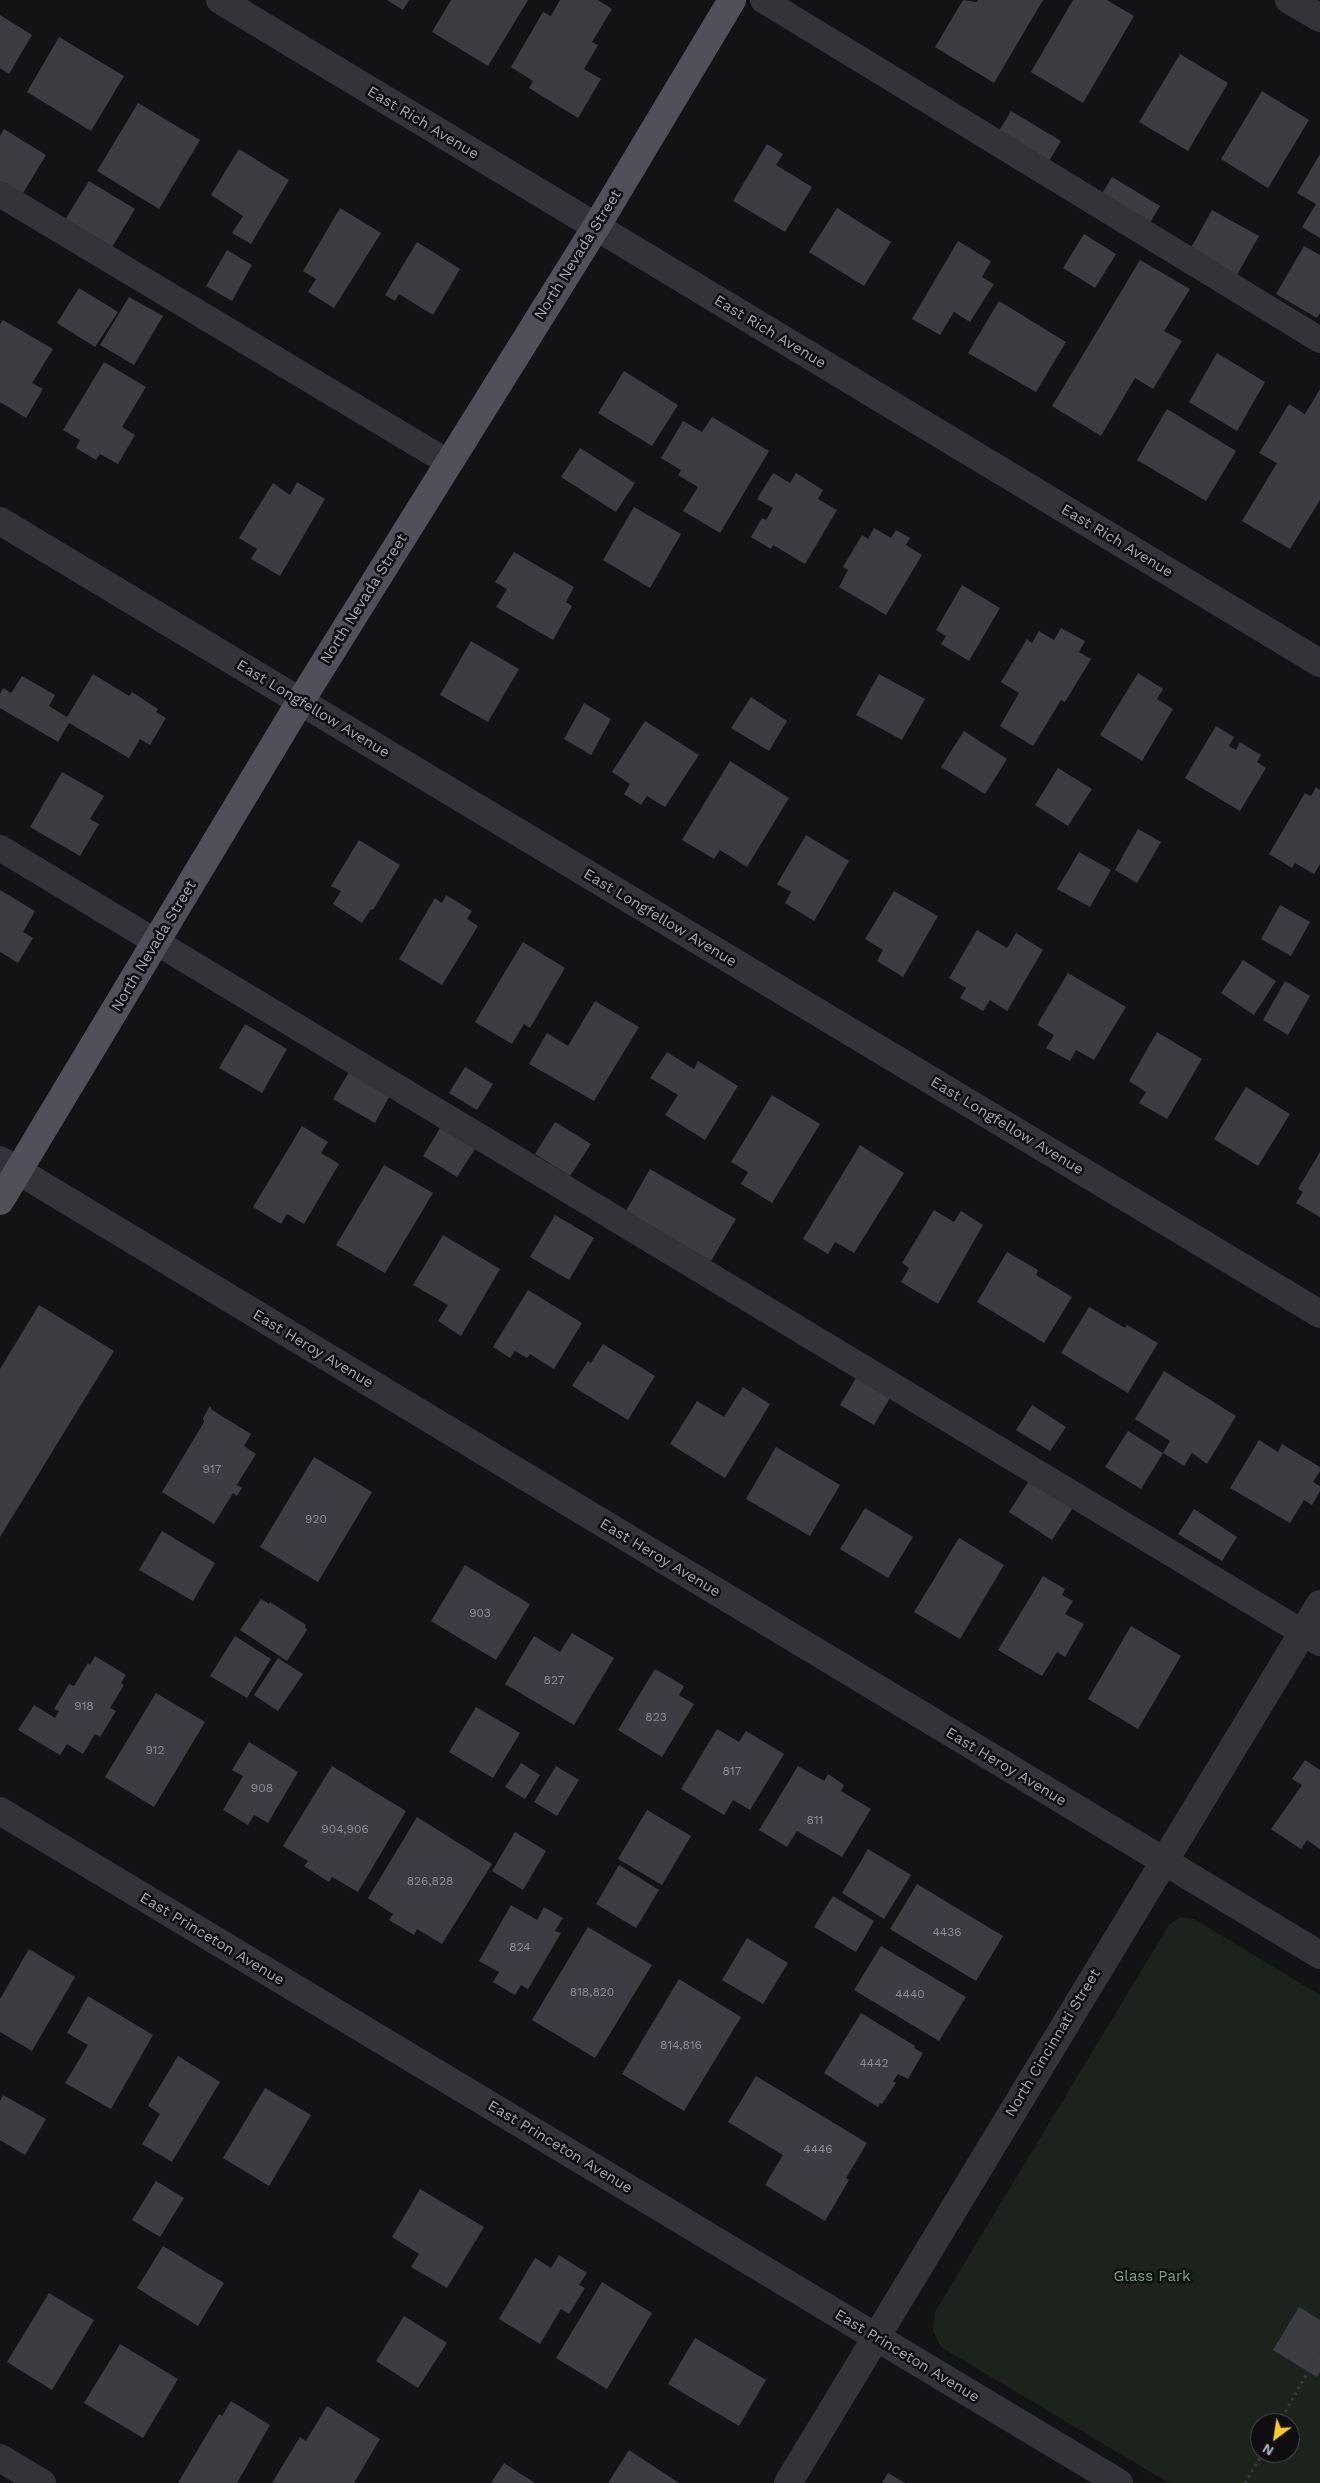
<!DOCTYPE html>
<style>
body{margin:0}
#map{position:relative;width:1320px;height:2483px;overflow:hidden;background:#131315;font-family:"Work Sans",sans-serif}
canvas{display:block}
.north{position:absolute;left:1250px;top:2413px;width:50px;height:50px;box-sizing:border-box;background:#0e0e10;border:1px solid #4a4b52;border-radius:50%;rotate:211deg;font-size:14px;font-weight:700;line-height:20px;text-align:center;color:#a3a7b6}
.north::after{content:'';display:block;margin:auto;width:18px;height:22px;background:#ffcd20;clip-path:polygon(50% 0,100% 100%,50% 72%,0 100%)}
</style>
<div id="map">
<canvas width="1320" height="2483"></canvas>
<div class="north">N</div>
</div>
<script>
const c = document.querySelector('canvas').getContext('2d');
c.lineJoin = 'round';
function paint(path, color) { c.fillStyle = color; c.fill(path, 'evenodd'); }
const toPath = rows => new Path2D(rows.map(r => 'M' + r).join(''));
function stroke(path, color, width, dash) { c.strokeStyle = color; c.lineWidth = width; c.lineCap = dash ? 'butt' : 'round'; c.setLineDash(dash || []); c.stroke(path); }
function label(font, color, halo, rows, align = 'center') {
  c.font = font + ' "Work Sans",sans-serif'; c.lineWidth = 5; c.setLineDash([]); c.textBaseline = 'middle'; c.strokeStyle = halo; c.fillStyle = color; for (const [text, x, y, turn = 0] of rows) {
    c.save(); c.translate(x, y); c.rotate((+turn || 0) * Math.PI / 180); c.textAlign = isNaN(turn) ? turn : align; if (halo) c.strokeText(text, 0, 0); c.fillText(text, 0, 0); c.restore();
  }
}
const green = toPath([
 [1180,1917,1194,1919,1320,1995,1320,2483,1169,2483,941,2347,933,2331,935,2312,1169,1925],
 [1260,2423,1290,2423,1290,2453,1260,2453]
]);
const building = toPath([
 [387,0,409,0,403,10],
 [451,0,528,0,488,66,432,32],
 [560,0,598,0,612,9,592,42,598,45,584,69,601,79,578,118,529,88,533,81,511,67,543,12,551,16],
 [963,0,977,2,978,0,1043,0,994,83,935,47],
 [1073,0,1107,0,1134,16,1083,103,1031,72],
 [0,15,32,35,9,74,0,68],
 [59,37,124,76,91,131,27,92],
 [1180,54,1228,83,1188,151,1139,122],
 [1262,91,1309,120,1268,188,1221,159],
 [138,103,200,140,159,209,97,171],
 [1011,111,1061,141,1046,166,996,136],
 [4,129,46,155,20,198,0,185,0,136],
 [767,144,783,154,776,165,812,187,785,232,733,201],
 [239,149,289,180,251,244,232,233,243,216,211,195],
 [1320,154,1320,238,1302,227,1316,204,1297,193],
 [1112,177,1160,206,1145,231,1097,202],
 [89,181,135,209,109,252,63,223],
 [340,208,381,233,334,308,308,292,316,279,303,271],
 [837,208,891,242,864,286,809,252],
 [1212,210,1259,236,1234,280,1188,253],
 [1084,234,1116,254,1095,288,1063,268],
 [958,241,991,261,982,277,994,284,970,322,954,312,940,335,912,319],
 [417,242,460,269,433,315,399,294,395,301,385,295],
 [1304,246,1320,255,1320,313,1317,318,1276,294],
 [227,250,252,265,232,301,206,286],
 [1140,260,1190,289,1164,331,1182,341,1153,389,1135,378,1101,436,1052,406],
 [79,288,118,312,95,347,57,323],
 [129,297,163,316,134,365,100,345],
 [999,301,1066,342,1036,392,968,353],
 [3,320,53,349,32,383,43,389,26,418,0,402,0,324],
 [1217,353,1265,382,1237,431,1189,402],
 [104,362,146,387,122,427,135,435,118,464,100,454,96,460,76,448,80,440,63,430],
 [624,371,678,405,652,446,598,413],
 [1320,389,1320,500,1290,549,1242,521,1277,463,1259,453,1289,404,1305,414],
 [1167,409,1236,451,1206,501,1137,460],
 [712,417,769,451,720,533,683,511,698,487,678,475,681,470,661,458,683,421,702,432],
 [580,448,635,483,616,512,561,477],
 [773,473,790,483,796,473,823,490,818,499,837,510,805,564,773,545,771,549,751,537,762,518,766,520,773,508,757,499],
 [297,482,325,499,280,576,251,559,257,549,239,538,273,483,290,495],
 [634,507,681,534,650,588,603,560],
 [874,528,891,538,896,530,910,538,906,545,922,555,886,615,839,587,848,570,843,567,862,535,868,539],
 [514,552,574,587,566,602,572,606,553,640,496,607,507,589,495,582],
 [962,585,1000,608,969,661,941,644,946,636,936,630],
 [1061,628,1085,641,1079,652,1091,659,1065,702,1061,700,1033,746,1000,726,1019,693,1001,682,1027,639,1032,643,1039,631,1054,640],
 [471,641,519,669,488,722,440,695],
 [1138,673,1163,689,1157,699,1173,709,1142,761,1100,735],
 [93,674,129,696,132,692,158,709,156,712,166,718,150,745,140,739,129,758,69,723,58,742,0,708,0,694,3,688,11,693,22,676,55,695,49,706,67,717],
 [879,674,925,699,902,740,856,715],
 [751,697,787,721,769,751,731,728],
 [584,703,611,719,591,755,564,739],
 [645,721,699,755,665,807,647,796,641,805,624,794,630,784,612,772],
 [1216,726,1234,737,1229,746,1236,750,1240,742,1261,755,1257,762,1266,768,1240,811,1185,778],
 [964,731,1007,759,985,794,941,767],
 [730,761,789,798,747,867,720,850,714,859,682,840],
 [1058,768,1092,789,1068,826,1035,805],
 [62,772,104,796,90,819,99,824,80,856,30,827],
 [1316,787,1320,790,1320,864,1314,874,1295,863,1292,868,1269,854,1305,793,1311,796],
 [1138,829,1161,842,1137,883,1115,870],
 [806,835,849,861,814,921,785,903,791,892,777,884],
 [359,840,400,865,373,910,371,909,362,923,333,904,341,891,331,886],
 [1079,852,1111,870,1090,907,1057,889],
 [0,890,35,911,23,932,33,938,18,963,0,952],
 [894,891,938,916,903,977,877,961,883,950,865,939],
 [446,895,472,911,467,919,478,926,442,985,399,959,435,898,442,903],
 [1280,905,1310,922,1291,956,1261,939],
 [977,930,1007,948,1016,933,1043,950,1007,1011,990,1000,983,1011,960,998,966,988,949,978],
 [523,942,565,968,530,1028,524,1024,512,1044,475,1022],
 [1243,960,1276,981,1254,1015,1221,993],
 [1068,973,1126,1007,1094,1060,1076,1050,1070,1061,1046,1048,1054,1035,1037,1025],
 [1285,981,1310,996,1288,1035,1263,1020],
 [595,1001,639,1027,594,1101,529,1064,547,1033,568,1046],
 [245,1024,287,1049,262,1093,219,1068],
 [1157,1032,1202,1059,1167,1119,1139,1103,1146,1092,1129,1081],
 [667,1052,694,1069,698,1061,738,1086,705,1140,665,1115,678,1095,650,1078],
 [465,1067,493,1084,477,1110,449,1093],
 [349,1072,390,1095,375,1123,333,1099],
 [1246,1087,1290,1114,1258,1166,1214,1139],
 [772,1095,820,1124,772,1203,741,1184,748,1172,731,1162],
 [555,1122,591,1144,570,1176,535,1154],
 [302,1126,328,1142,321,1153,339,1164,304,1224,287,1214,281,1224,253,1207],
 [440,1128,475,1149,457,1177,423,1156],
 [860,1145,904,1173,854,1253,835,1242,828,1254,803,1239],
 [1320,1152,1320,1217,1296,1203,1303,1192,1298,1189],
 [384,1165,433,1193,385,1273,336,1245],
 [650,1169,736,1219,711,1261,626,1211],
 [934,1210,954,1222,961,1211,983,1225,938,1304,901,1282,909,1268,902,1263],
 [555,1215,594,1238,569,1280,530,1257],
 [443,1235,500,1269,461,1336,438,1321,448,1305,413,1285],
 [1007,1252,1038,1270,1036,1275,1072,1297,1044,1343,977,1302],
 [528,1290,582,1323,554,1369,530,1354,527,1358,515,1351,510,1358,493,1347],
 [39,1305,114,1351,0,1537,0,1369],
 [1089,1307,1125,1328,1127,1325,1158,1343,1128,1393,1061,1353],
 [603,1344,655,1376,628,1420,572,1386,588,1361,591,1363],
 [1164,1371,1236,1416,1207,1464,1192,1453,1184,1466,1163,1453,1170,1441,1135,1419],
 [856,1378,890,1398,874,1425,840,1405],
 [743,1387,770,1404,725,1478,670,1444,697,1401,724,1417],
 [1032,1405,1066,1427,1050,1451,1016,1430],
 [210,1406,212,1410,251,1434,244,1446,256,1454,237,1485,242,1488,237,1496,233,1493,214,1524,162,1492,204,1422,203,1418],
 [1128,1431,1163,1453,1141,1489,1105,1467],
 [1259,1440,1278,1452,1282,1444,1320,1467,1320,1471,1313,1482,1320,1486,1320,1491,1312,1505,1304,1500,1290,1523,1230,1488],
 [776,1447,840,1485,810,1536,746,1499],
 [314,1457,372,1492,318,1582,260,1547],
 [1030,1479,1074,1506,1052,1540,1009,1512],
 [865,1508,913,1537,888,1578,840,1549],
 [1194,1509,1237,1537,1222,1561,1178,1534],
 [162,1531,215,1563,193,1601,139,1570],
 [959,1538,1004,1565,960,1639,914,1612],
 [465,1565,530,1604,496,1660,431,1621],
 [1043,1576,1065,1589,1062,1595,1073,1601,1065,1614,1084,1624,1065,1657,1057,1652,1042,1676,998,1650],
 [261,1599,269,1604,270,1602,306,1625,305,1627,307,1630,287,1661,240,1630],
 [1131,1626,1181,1656,1138,1729,1088,1699],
 [572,1633,614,1658,574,1725,505,1684,534,1636,560,1652],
 [235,1636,271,1659,247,1698,210,1676],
 [95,1656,126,1675,121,1683,124,1685,110,1708,116,1711,100,1737,95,1734,83,1754,67,1744,60,1755,18,1730,34,1705,55,1718,59,1711,54,1709,69,1684,74,1686,88,1663,90,1665],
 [278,1658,303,1674,278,1711,254,1695],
 [655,1669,684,1686,679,1695,694,1704,662,1757,618,1730],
 [156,1693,205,1722,154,1807,105,1777],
 [476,1707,520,1733,493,1778,449,1752],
 [717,1729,739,1742,746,1731,784,1754,750,1810,733,1800,724,1815,681,1789],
 [249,1742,298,1772,268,1823,254,1815,248,1825,223,1810,243,1776,232,1770],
 [1305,1760,1320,1770,1320,1849,1307,1840,1301,1849,1271,1829,1302,1785,1292,1779],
 [521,1763,540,1775,525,1799,505,1787],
 [332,1766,406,1811,358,1892,332,1877,329,1882,304,1866,308,1861,283,1846],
 [556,1766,579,1780,557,1816,534,1802],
 [798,1766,824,1781,828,1774,844,1785,841,1791,871,1809,842,1857,797,1831,787,1847,759,1830],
 [647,1810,691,1836,662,1885,618,1859],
 [417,1817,492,1864,442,1944,417,1929,414,1935,389,1920,393,1914,368,1898],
 [515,1832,546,1851,523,1890,492,1871],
 [868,1849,911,1875,884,1919,842,1893],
 [619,1865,659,1890,636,1928,596,1904],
 [917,1884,1003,1936,976,1981,890,1929],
 [833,1896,874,1921,856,1952,814,1927],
 [511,1905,537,1920,544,1907,563,1918,555,1931,561,1933,528,1989,521,1985,515,1995,493,1982,499,1972,479,1961],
 [588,1927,652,1965,595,2058,532,2020],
 [747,1938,788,1963,763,2004,722,1980],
 [881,1946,966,1997,939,2041,854,1990],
 [29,1949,75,1977,32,2051,0,2032,0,1999],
 [679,1979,741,2017,684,2111,622,2074],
 [88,1996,153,2035,111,2109,65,2083,88,2045,67,2033],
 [861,2013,915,2046,914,2048,923,2053,908,2079,898,2074,893,2081,896,2083,882,2104,880,2103,878,2107,824,2073],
 [178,2056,220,2082,172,2162,142,2144,160,2114,148,2106],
 [756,2076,867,2143,846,2178,849,2180,825,2221,765,2185,783,2155,728,2122],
 [265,2088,311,2115,269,2186,223,2158],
 [3,2095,46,2119,25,2155,0,2140,0,2101],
 [156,2181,184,2198,160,2237,132,2220],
 [420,2189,484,2227,447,2288,411,2267,419,2254,392,2237],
 [163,2246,224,2283,198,2326,137,2288],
 [559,2255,587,2273,579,2285,585,2288,569,2314,561,2309,540,2344,499,2319,535,2258,551,2268],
 [602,2282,652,2313,607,2389,556,2358],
 [49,2293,94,2320,52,2390,7,2362],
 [1299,2307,1320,2320,1320,2372,1317,2377,1273,2350],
 [404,2316,447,2343,418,2388,376,2361],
 [695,2338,766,2380,739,2426,668,2384],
 [120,2344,178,2379,143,2438,84,2403],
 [231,2401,270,2425,237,2483,178,2483,219,2414,222,2416],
 [327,2406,380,2439,354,2483,272,2483,300,2437,306,2441],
 [629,2450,679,2483,608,2483],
 [504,2463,535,2483,491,2483],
 [888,2473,905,2483,882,2483]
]);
const path = toPath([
 [1279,2423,1320,2350],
 [1245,2483,1263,2453]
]);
const service = toPath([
 [763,0,1320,340],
 [0,194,449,463],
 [0,848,1320,1643]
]);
const minor = toPath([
 [220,0,1320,663],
 [1289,0,1320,18],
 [0,521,1320,1314],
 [0,1160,1320,1955],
 [0,1811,1119,2483],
 [0,2458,42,2483],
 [788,2483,1320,1604]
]);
const primary = toPath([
 [0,1201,300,702,596,227,732,0]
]);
const numberNames = [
 ["917",212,1469],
 ["920",316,1519],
 ["903",480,1613],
 ["827",554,1680],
 ["918",84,1706],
 ["823",656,1717],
 ["912",155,1750],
 ["817",732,1771],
 ["908",262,1788],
 ["811",815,1820],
 ["904,906",345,1829],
 ["826,828",430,1881],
 ["4436",947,1932],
 ["824",520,1947],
 ["818,820",592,1992],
 ["4440",910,1994],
 ["814,816",681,2045],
 ["4442",874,2063],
 ["4446",818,2149]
];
const streetNames = [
 ["East Rich Avenue",423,123,31],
 ["North Nevada Street",578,255,-58],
 ["East Rich Avenue",770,332,31],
 ["East Rich Avenue",1117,541,31],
 ["North Nevada Street",364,599,-58],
 ["East Longfellow Avenue",313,709,31],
 ["East Longfellow Avenue",660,918,31],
 ["North Nevada Street",154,946,-59],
 ["East Longfellow Avenue",1007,1126,31],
 ["East Heroy Avenue",313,1349,31],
 ["East Heroy Avenue",660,1558,31],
 ["East Heroy Avenue",1006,1767,31],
 ["East Princeton Avenue",212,1939,31],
 ["North Cincinnati Street",1053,2043,-59],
 ["East Princeton Avenue",560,2147,31],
 ["East Princeton Avenue",907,2356,31]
];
const parkNames = [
 ["Glass Park",1152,2277]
];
paint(green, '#1b231c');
paint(building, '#3c3d42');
stroke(path, '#393b41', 3, [2.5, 4]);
stroke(service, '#33343a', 26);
stroke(minor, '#33343a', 28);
stroke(primary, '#4f5059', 28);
label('12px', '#898c99', null, numberNames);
label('15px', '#a3a7b6', '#0e0e10', streetNames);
label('15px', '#78a380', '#0e0e10', parkNames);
</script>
